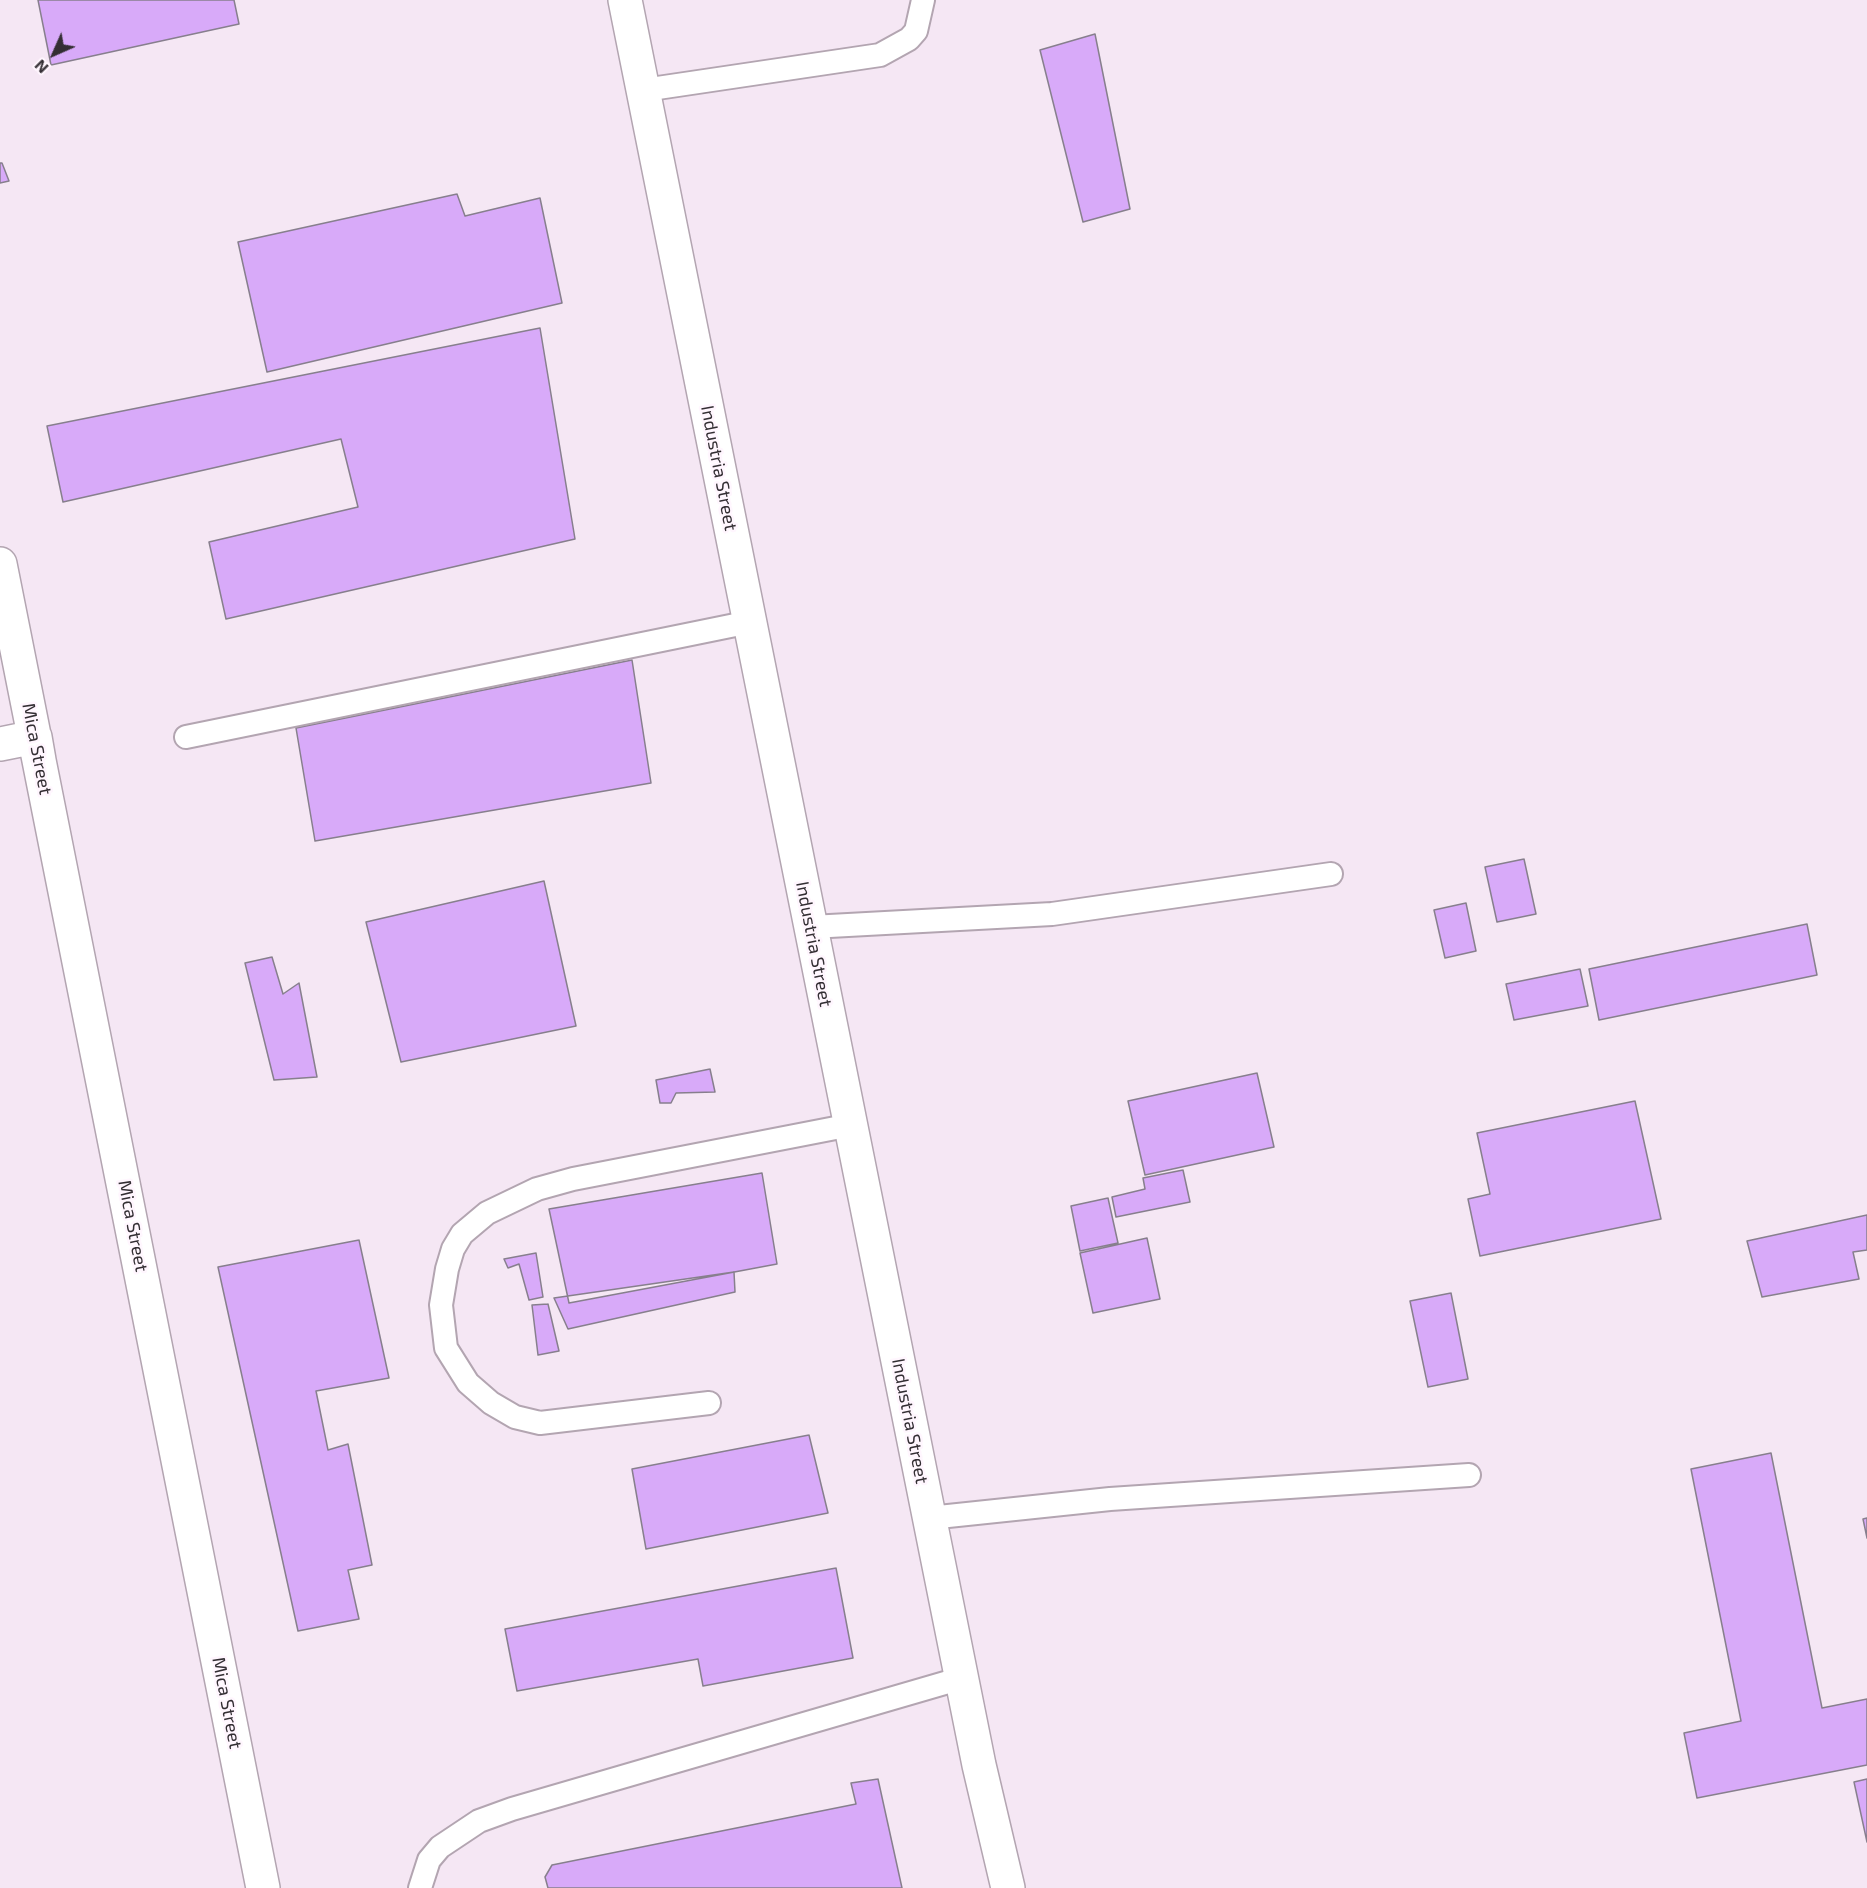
<!DOCTYPE html>
<style>
body{margin:0}
#map{position:relative;width:1867px;height:1888px;overflow:hidden;background:#f5e7f4;font-family:"Exo 2",sans-serif}
canvas{display:block}
.north{position:absolute;left:24px;top:24px;width:60px;height:60px;-webkit-text-stroke:4px #fff6fe;paint-order:stroke;rotate:225deg;font-size:16px;font-weight:700;line-height:24px;text-align:center;color:#332e33}
.north::after{content:'';display:block;margin:auto;width:21px;height:27px;background:#332e33;clip-path:polygon(50% 0,100% 100%,50% 72%,0 100%)}
</style>
<div id="map">
<canvas width="1867" height="1888"></canvas>
<div class="north">N</div>
</div>
<script>
const c = document.querySelector('canvas').getContext('2d');
c.lineJoin = 'round';
function paint(path, color) { c.fillStyle = color; c.fill(path, 'evenodd'); }
const toPath = rows => new Path2D(rows.map(r => 'M' + r).join(''));
function stroke(path, color, width, dash) { c.strokeStyle = color; c.lineWidth = width; c.lineCap = dash ? 'butt' : 'round'; c.setLineDash(dash || []); c.stroke(path); }
function label(font, color, halo, rows, align = 'center') {
  c.font = font + ' "Exo 2",sans-serif'; c.lineWidth = 5; c.setLineDash([]); c.textBaseline = 'middle'; c.strokeStyle = halo; c.fillStyle = color; for (const [text, x, y, turn = 0] of rows) {
    c.save(); c.translate(x, y); c.rotate((+turn || 0) * Math.PI / 180); c.textAlign = isNaN(turn) ? turn : align; if (halo) c.strokeText(text, 0, 0); c.fillText(text, 0, 0); c.restore();
  }
}
const building = toPath([
 [38,0,234,0,239,24,51,65,38,0],
 [1095,34,1130,209,1083,222,1040,50,1095,34],
 [0,163,2,163,9,181,0,183,0,163],
 [457,194,465,216,540,198,562,303,267,372,238,242,457,194],
 [540,328,575,539,226,619,209,542,358,507,341,439,63,502,47,426,540,328],
 [632,660,651,783,315,841,296,728,632,660],
 [1524,859,1536,914,1497,922,1485,867,1524,859],
 [544,881,576,1026,401,1062,366,922,544,881],
 [1466,903,1476,951,1445,958,1434,910,1466,903],
 [1807,924,1817,975,1599,1020,1589,969,1807,924],
 [272,957,283,994,299,983,317,1077,274,1080,245,963,272,957],
 [1580,969,1588,1006,1514,1020,1506,984,1580,969],
 [710,1069,715,1092,676,1093,671,1103,660,1103,656,1080,710,1069],
 [1257,1073,1274,1147,1145,1175,1128,1101,1257,1073],
 [1635,1101,1661,1219,1480,1256,1468,1199,1490,1194,1477,1133,1635,1101],
 [1183,1170,1190,1202,1116,1217,1112,1197,1145,1189,1143,1178,1183,1170],
 [762,1173,777,1264,569,1303,549,1209,762,1173],
 [1108,1198,1118,1243,1080,1251,1071,1206,1108,1198],
 [1867,1215,1867,1250,1853,1252,1859,1279,1762,1297,1747,1241,1867,1215],
 [1147,1238,1160,1299,1093,1313,1080,1253,1147,1238],
 [359,1240,389,1378,316,1391,328,1450,348,1444,372,1565,348,1570,359,1619,298,1631,218,1267,359,1240],
 [536,1253,543,1297,529,1300,519,1264,508,1268,504,1259,536,1253],
 [734,1272,735,1292,568,1329,554,1298,734,1272],
 [1451,1293,1468,1379,1428,1387,1410,1301,1451,1293],
 [548,1304,559,1351,538,1355,532,1305,548,1304],
 [809,1435,828,1513,646,1549,632,1469,809,1435],
 [1771,1453,1822,1708,1867,1699,1867,1765,1697,1798,1684,1733,1741,1721,1691,1469,1771,1453],
 [1867,1518,1867,1538,1863,1519,1867,1518],
 [836,1568,853,1658,703,1686,698,1659,517,1691,505,1629,836,1568],
 [878,1779,902,1888,548,1888,545,1877,552,1865,856,1804,851,1783,878,1779],
 [1867,1779,1867,1842,1854,1782,1867,1779]
]);
const lane = toPath([
 [644,90,880,55,909,39,916,31,923,0],
 [186,737,750,622],
 [811,927,1052,914,1331,874],
 [709,1403,540,1423,515,1417,491,1403,468,1383,446,1348,441,1305,447,1269,453,1249,462,1234,487,1213,537,1189,573,1179,851,1125],
 [929,1518,1110,1499,1469,1475],
 [420,1888,429,1860,440,1847,479,1821,512,1809,962,1678]
]);
const street = toPath([
 [625,0,979,1765,1008,1888],
 [0,564,263,1888],
 [0,744,35,737,39,760]
]);
const streetNames = [
 ["Industria Street",719,468,79],
 ["Mica Street",37,749,79],
 ["Industria Street",814,944,79],
 ["Mica Street",133,1226,79],
 ["Industria Street",910,1421,79],
 ["Mica Street",227,1703,79]
];
paint(building, '#d8aaf9');
stroke(building, '#877f8d', 1.5);
stroke(lane, '#b3a5b1', 26);
stroke(street, '#b3a5b1', 36);
stroke(lane, '#fff', 22);
stroke(street, '#fff', 33);
label('18px', '#332e33', '#fff6fe', streetNames);
</script>
